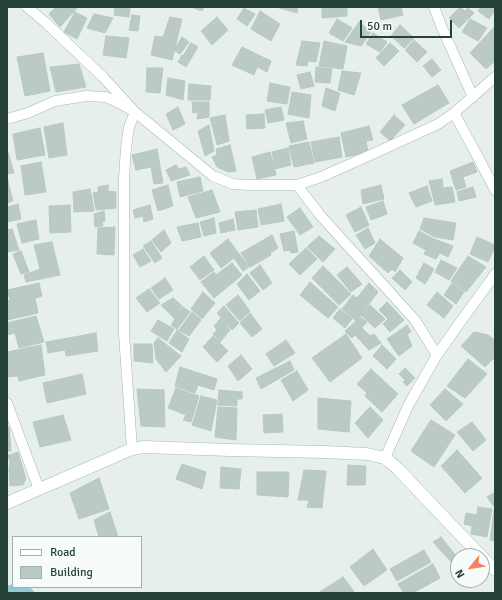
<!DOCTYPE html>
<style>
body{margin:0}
#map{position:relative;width:502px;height:600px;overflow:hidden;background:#e6efeb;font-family:Signika,sans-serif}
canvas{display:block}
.frame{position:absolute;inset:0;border:8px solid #24423a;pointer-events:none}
.legend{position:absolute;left:12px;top:536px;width:130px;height:52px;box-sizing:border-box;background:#f7fbf9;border:1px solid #a3b1ad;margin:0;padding:5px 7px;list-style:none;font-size:12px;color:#24423a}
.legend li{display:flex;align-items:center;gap:8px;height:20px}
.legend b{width:20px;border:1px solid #a3b1ad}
.north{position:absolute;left:450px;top:548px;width:40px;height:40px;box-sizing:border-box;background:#f7fbf9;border:1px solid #a3b1ad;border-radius:50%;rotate:240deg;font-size:11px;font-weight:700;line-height:16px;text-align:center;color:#24423a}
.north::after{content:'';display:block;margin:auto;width:14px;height:18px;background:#f4845f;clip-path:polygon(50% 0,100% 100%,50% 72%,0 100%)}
.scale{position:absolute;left:360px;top:20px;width:92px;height:18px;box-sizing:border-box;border:2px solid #24423a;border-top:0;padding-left:5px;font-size:12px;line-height:14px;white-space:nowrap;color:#24423a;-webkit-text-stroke:3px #f7fbf9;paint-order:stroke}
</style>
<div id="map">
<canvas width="502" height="600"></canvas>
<div class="frame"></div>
<ul class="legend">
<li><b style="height:5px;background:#fff"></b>Road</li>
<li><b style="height:11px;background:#bbcac4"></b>Building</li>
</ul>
<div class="north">N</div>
<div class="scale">50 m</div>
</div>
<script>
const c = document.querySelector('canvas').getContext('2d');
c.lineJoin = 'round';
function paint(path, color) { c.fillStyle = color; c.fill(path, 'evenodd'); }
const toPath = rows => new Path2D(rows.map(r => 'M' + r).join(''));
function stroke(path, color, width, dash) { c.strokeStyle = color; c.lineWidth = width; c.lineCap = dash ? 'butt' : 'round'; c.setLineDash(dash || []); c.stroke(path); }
const water = toPath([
 [13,584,13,587,30,587,35,593,7,593,7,586]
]);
const building = toPath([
 [56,7,78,7,60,27,49,14,56,7],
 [115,7,130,7,129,17,114,15,115,7],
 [191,7,204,7,202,11,191,7],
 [276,7,298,7,297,13,276,7],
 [322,7,347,7,347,16,322,18,322,7],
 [378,7,401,7,403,15,381,20,378,7],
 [460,7,465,11,468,8,474,13,459,28,449,18,460,7],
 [481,7,495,7,495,10,489,19,478,11,481,7],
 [244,8,255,14,247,26,237,19,244,8],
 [260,11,280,24,271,41,251,29,260,11],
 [75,12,87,18,77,39,64,32,75,12],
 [94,14,113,18,105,33,87,28,94,14],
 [132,15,140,16,138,31,129,30,132,15],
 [170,17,182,19,172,60,151,55,155,36,163,37,170,17],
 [217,17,228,30,212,45,201,31,217,17],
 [337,19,352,28,343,41,329,33,337,19],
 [470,19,487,28,478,41,462,32,470,19],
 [359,22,371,32,361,46,345,42,359,22],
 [400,25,414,38,404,48,391,36,400,25],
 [495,26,495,61,486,69,470,53,495,26],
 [373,33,387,42,380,52,366,44,373,33],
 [106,36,129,38,126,58,103,55,106,36],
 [182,37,189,42,180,54,174,50,182,37],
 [414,40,427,52,417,62,405,50,414,40],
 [302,41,320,43,316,62,308,61,307,66,296,65,302,41],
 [324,41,347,46,343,69,319,66,324,41],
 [191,43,198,47,186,67,178,62,182,55,183,56,191,43],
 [390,43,399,51,384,66,376,58,390,43],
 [242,47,271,61,267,72,257,67,254,75,232,65,242,47],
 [43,53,50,91,25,96,17,57,43,53],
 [432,59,441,70,432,77,423,66,432,59],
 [79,64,86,87,56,92,50,67,79,64],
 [316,67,332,69,330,83,315,82,316,67],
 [147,68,163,68,160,93,146,92,147,68],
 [342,71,361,73,354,95,338,90,342,71],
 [310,72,314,86,301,89,297,75,310,72],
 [168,78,185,81,183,100,166,95,168,78],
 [270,83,290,87,287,104,267,101,270,83],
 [189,84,211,86,210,100,188,100,189,84],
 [438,85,449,103,414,124,402,105,438,85],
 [326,88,340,93,335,111,322,106,326,88],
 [292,92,311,95,309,118,288,114,292,92],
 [192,102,209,102,209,117,197,119,198,112,193,113,192,102],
 [178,107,185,124,173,130,166,114,178,107],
 [281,107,284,120,268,123,265,110,281,107],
 [264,114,265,128,247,129,246,115,264,114],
 [225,115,229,141,217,145,210,118,225,115],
 [394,115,405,125,390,141,380,132,394,115],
 [303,121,307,139,291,143,286,123,303,121],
 [63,123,67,155,49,158,44,127,63,123],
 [209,125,214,151,205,156,198,131,209,125],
 [369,126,373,140,366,141,368,152,346,157,341,133,369,126],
 [40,128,45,155,17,160,13,134,40,128],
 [339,137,342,157,315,162,311,142,339,137],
 [309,142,314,163,294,167,289,146,309,142],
 [230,145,236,171,228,172,217,167,212,157,217,155,216,149,230,145],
 [288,148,291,165,275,169,272,152,288,148],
 [157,149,163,183,154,184,151,167,136,170,132,155,157,149],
 [7,152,8,152,14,173,7,174,7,152],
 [270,152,276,175,257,179,252,157,270,152],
 [41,162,46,192,25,195,21,166,41,162],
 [473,162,477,172,463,177,466,187,456,190,450,171,473,162],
 [176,165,179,169,186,167,190,175,171,181,166,170,176,165],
 [7,177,13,201,7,203,7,177],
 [200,177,203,191,180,197,177,182,200,177],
 [442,179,443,188,452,187,455,202,435,205,429,181,442,179],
 [108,185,108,191,116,192,116,208,96,210,93,193,98,192,98,187,108,185],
 [168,185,173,206,158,211,152,190,168,185],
 [381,185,384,199,363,204,361,190,381,185],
 [427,186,432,201,416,207,409,193,427,186],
 [473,187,476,197,459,201,457,192,473,187],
 [90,189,94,211,74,212,73,192,90,189],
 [212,190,220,212,196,218,188,197,212,190],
 [383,201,387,214,371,220,366,207,383,201],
 [18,204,21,219,7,222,7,207,18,204],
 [281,204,284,221,261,225,258,209,281,204],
 [70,205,71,232,50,233,49,206,70,205],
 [150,205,153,219,144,222,143,216,135,218,133,210,150,205],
 [361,207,369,225,355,232,346,215,361,207],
 [300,208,313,227,300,235,287,217,300,208],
 [256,210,258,227,238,230,235,212,256,210],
 [104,211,105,221,102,221,103,226,95,227,94,214,104,211],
 [214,218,216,233,204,236,200,222,214,218],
 [424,218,456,223,453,240,435,237,420,229,424,218],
 [233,219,235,230,221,233,219,223,233,219],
 [36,220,39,239,22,243,17,224,36,220],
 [198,223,201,237,182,241,177,227,198,223],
 [115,227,114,255,97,254,98,228,115,227],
 [368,228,375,243,365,249,356,235,368,228],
 [12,229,19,250,7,252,7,230,12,229],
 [164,230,171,243,161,252,152,240,164,230],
 [294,231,298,252,291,253,290,250,284,251,280,234,294,231],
 [419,231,434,239,453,246,448,257,440,253,436,259,424,254,426,250,413,243,419,231],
 [272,235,278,248,270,253,271,255,250,267,241,253,272,235],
 [319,236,335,249,323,262,307,247,319,236],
 [477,237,495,245,495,247,488,262,470,254,477,237],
 [228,239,249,267,243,271,234,258,221,268,210,253,228,239],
 [380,239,403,258,395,272,392,269,388,273,369,256,380,239],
 [151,241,162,258,155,263,143,246,151,241],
 [52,242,60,275,26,282,24,275,40,269,34,245,52,242],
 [306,248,317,259,300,275,289,264,306,248],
 [143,249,151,261,140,267,133,255,143,249],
 [21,251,29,272,21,274,13,254,21,251],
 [204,256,214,270,200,280,190,267,204,256],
 [468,256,486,267,466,292,451,281,468,256],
 [441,260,457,268,449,280,435,272,441,260],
 [232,263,242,275,214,298,201,282,214,272,216,275,232,263],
 [424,263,434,269,425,284,416,278,424,263],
 [260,265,272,283,263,290,250,273,260,265],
 [323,266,351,294,339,305,312,278,323,266],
 [347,267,362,284,351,292,337,275,347,267],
 [400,270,412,282,405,290,392,278,400,270],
 [247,274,260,291,249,300,237,284,247,274],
 [165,278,173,290,159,299,151,288,165,278],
 [310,282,338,307,328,318,300,295,310,282],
 [39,283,42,296,35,298,38,313,7,320,7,301,10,300,7,290,39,283],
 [369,283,378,292,356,321,342,309,353,295,357,298,369,283],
 [452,283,464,292,456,304,444,295,452,283],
 [149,289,160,303,147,312,136,298,149,289],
 [203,292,215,303,202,319,191,309,203,292],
 [437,292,453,306,444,318,427,305,437,292],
 [238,295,250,311,240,321,226,305,238,295],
 [173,298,182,306,175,319,161,305,173,298],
 [387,302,404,320,390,332,383,324,388,319,379,310,387,302],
 [370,305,385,319,375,328,361,315,370,305],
 [224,306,239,323,232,330,217,313,224,306],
 [183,307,190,312,177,329,171,325,183,307],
 [340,309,352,319,345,328,333,318,340,309],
 [192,312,201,320,189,336,179,330,192,312],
 [250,313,262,329,252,337,240,323,250,313],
 [36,316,44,342,19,348,15,333,7,335,7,323,36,316],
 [360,317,367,322,352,338,345,331,360,317],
 [221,318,230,330,220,342,213,334,217,330,214,326,221,318],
 [158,320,174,329,167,341,151,331,158,320],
 [407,325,411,332,407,334,412,346,399,356,387,339,407,325],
 [362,328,370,336,374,334,381,343,369,350,355,335,362,328],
 [177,330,189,339,182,352,169,343,177,330],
 [474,332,488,335,495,340,495,357,485,367,461,346,474,332],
 [96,333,98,351,66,356,65,350,48,353,46,342,96,333],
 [346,334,362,358,330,382,312,358,346,334],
 [213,336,228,351,217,362,203,347,213,336],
 [158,338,181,356,166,372,156,359,154,343,158,338],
 [286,340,295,353,274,366,266,354,286,340],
 [134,344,152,344,153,363,134,361,134,344],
 [41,345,45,375,19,381,18,376,7,377,7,352,41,345],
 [382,345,396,359,387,369,373,356,382,345],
 [241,355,252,369,238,381,228,366,241,355],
 [468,359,487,374,465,398,447,386,468,359],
 [290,361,294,370,261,389,256,378,290,361],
 [180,367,217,379,214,390,198,385,195,393,175,386,180,367],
 [405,368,415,378,407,386,403,382,405,380,399,374,405,368],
 [371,369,398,394,382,412,365,396,367,393,357,384,371,369],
 [297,371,308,390,293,401,281,380,297,371],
 [82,374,86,394,47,403,43,383,82,374],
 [176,388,199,396,191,422,183,420,186,415,168,408,176,388],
 [137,389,164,390,165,427,141,426,137,389],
 [445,389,463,404,446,421,430,405,445,389],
 [219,390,242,392,242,399,237,399,237,406,218,405,219,390],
 [201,396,217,400,211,431,192,425,201,396],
 [318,398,351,401,349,432,318,429,318,398],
 [218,407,237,408,236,440,215,437,218,407],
 [370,407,383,420,368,438,355,423,370,407],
 [282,414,283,432,264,433,263,415,282,414],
 [63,415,71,440,40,447,33,422,63,415],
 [431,420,455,435,434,467,411,451,431,420],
 [472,422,486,440,473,451,457,432,472,422],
 [7,427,9,427,11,451,7,451,7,427],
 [457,450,482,478,465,493,441,466,457,450],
 [18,452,26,479,23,485,10,486,9,470,10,461,7,455,10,455,18,452],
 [182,464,206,472,202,489,176,479,182,464],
 [348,465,366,466,365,485,347,485,348,465],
 [221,467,241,469,239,489,220,488,221,467],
 [304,470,326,471,322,508,307,507,309,500,298,500,304,470],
 [257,472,289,472,288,497,257,495,257,472],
 [99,478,109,509,79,519,70,493,99,478],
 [495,492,495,508,487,497,495,492],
 [478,507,492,509,487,537,471,534,472,526,464,524,466,513,477,515,478,507],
 [494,510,495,510,495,541,490,540,494,510],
 [110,512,118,537,99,537,94,520,110,512],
 [441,537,458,558,458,563,454,565,433,542,441,537],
 [373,549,387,570,364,586,350,567,373,549],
 [424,550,431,562,397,581,390,569,424,550],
 [433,564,440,578,413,593,404,593,398,584,433,564],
 [343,577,355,593,318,593,343,577]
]);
const street = toPath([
 [27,7,46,23,103,77,135,112,213,176,233,184,248,185,297,185,321,177,375,153,438,124,454,113,495,77],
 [434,7,442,28,473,97],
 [454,113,479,159,495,190],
 [7,119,28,113,55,101,86,96,106,97,121,104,135,112,129,127,126,148,124,178,124,334,132,449],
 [297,185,320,215,415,320,437,355],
 [7,403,39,489],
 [385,458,409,404,437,355,461,321,488,284,495,274]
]);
const secondary = toPath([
 [7,503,132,449,144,447,172,448,230,450,324,452,367,454,385,458,390,462,397,468,454,528,481,556],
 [482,557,495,570]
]);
paint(water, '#8ec9d4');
paint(building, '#bbcac4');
stroke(building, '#b8c9c2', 1);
stroke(street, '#a8b8b2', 11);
stroke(secondary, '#a4bbb3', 13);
stroke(street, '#fff', 10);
stroke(secondary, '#fff', 12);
</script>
